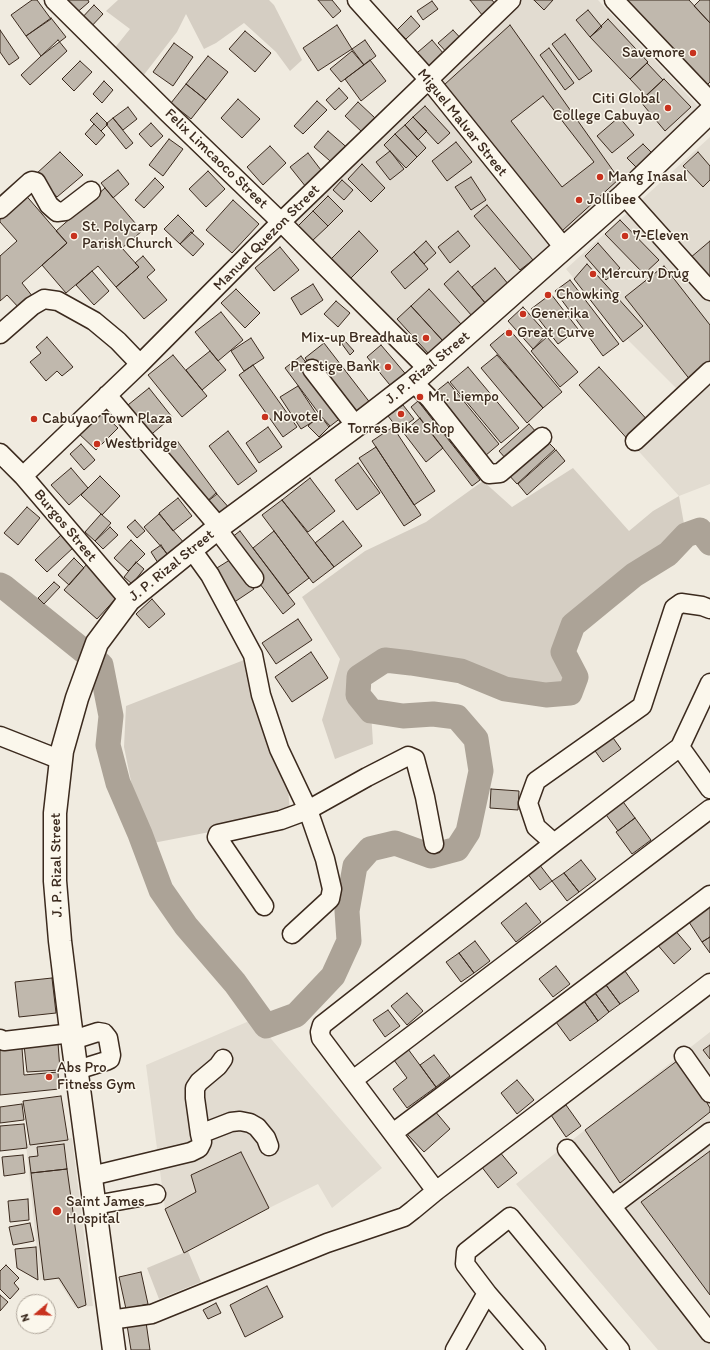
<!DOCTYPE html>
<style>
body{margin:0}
#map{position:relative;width:710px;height:1350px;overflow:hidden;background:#f0ebe0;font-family:Itim,sans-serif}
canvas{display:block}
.north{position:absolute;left:16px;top:1294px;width:40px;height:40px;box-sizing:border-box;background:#fbf7ec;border:1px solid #aea59a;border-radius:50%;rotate:251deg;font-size:11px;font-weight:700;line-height:16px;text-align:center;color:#3b2a1e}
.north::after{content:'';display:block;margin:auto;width:14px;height:18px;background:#c8321e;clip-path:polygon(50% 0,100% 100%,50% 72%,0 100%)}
</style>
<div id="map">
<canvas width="710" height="1350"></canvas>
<div class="north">N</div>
</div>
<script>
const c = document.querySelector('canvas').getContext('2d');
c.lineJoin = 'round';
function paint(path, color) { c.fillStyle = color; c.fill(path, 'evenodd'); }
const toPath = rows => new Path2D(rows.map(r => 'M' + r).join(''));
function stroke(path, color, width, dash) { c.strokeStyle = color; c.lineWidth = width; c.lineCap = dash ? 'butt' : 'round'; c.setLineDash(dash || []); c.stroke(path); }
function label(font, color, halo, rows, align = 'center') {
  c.font = font + ' Itim,sans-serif'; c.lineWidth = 3; c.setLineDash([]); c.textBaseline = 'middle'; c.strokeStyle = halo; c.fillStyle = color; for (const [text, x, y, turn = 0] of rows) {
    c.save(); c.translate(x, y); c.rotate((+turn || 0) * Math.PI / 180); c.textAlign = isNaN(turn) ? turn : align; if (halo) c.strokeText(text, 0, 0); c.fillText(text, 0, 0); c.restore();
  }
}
const built = toPath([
 [513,0,598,0,709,118,419,376,281,234],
 [710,137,710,484,679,496,633,445,684,396,614,326,566,269],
 [254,1019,382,1168,332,1208,318,1184,269,1208,241,1152,192,1175,196,1192,165,1209,146,1065],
 [710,1032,710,1350,658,1350,516,1184],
 [72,1138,93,1306,75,1307,57,1278,40,1280,26,1144]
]);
const green = toPath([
 [118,0,269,0,274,5,302,60,290,71,276,52,244,23,216,43,204,49,186,14,177,32,136,85,109,55,130,29,106,11],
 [573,468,629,531,653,511,679,496,686,535,668,554,634,575,573,625,563,652,576,677,570,693,546,695,505,689,461,671,411,663,385,660,359,677,358,695,371,711,373,744,335,759,322,720,340,659,302,597,365,551,426,522,483,481,512,507],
 [244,660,259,696,287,778,290,811,287,817,153,843,135,801,124,747,126,706],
 [188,1251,201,1282,159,1299,147,1268]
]);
const river = toPath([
 [0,585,4,587,101,665,111,716,108,745,118,783,140,834,161,890,186,926,235,983,266,1026,296,1015,333,976,349,941,347,911,355,866,370,849,395,843,431,856,457,849,468,832,481,771,476,739,457,717,433,714,403,716,371,711,358,695,359,677,385,660,411,663,461,671,505,689,546,695,570,693,576,677,563,652,573,625,634,575,668,554,686,535,700,530,710,543]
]);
const building = toPath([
 [32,0,37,0,51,19,26,36,11,15,32,0],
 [61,0,88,0,89,2,74,15,61,0],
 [318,0,332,0,341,11,333,18,318,0],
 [470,0,492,0,496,5,483,16,470,0],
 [534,0,553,0,544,10,534,0],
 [627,0,689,0,710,23,710,82,706,86,627,0],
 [700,0,710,0,710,23,694,6,700,0],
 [432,1,438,9,423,20,417,11,432,1],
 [94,5,103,14,88,30,79,21,94,5],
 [588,10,602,27,590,37,576,20,588,10],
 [411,16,420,26,406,39,397,30,411,16],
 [51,18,66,37,41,56,26,36,51,18],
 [608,19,648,62,630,79,590,37,608,19],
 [337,25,352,49,318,71,303,48,337,25],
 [510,25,619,179,562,231,444,85,510,25],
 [0,30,19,58,9,65,0,52,0,30],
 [453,30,466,44,451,57,438,43,453,30],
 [245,31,271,53,255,72,229,49,245,31],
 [565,34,592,71,579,80,552,44,565,34],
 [58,40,67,51,30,85,21,75,58,40],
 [365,40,376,56,364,65,352,49,365,40],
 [432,40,449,60,428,77,411,58,432,40],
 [174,43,193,57,173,86,153,72,174,43],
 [549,48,574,83,565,90,540,55,549,48],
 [352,51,364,65,341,82,330,69,352,51],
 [208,56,228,72,206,100,186,84,208,56],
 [370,60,386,81,361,101,345,79,370,60],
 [80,61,92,72,74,91,62,79,80,61],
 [647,63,663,80,646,96,630,79,647,63],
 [664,79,691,107,665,131,640,101,664,79],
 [104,81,113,90,102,103,93,94,104,81],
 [186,84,206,100,191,119,171,103,186,84],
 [339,88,348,98,335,110,326,100,339,88],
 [543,96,594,162,562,187,511,121,543,96],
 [238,99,260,119,242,138,221,118,238,99],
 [317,101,327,110,303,134,294,126,317,101],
 [358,102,375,118,362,132,345,116,358,102],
 [425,106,450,133,438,144,413,117,425,106],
 [128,107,137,119,123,130,113,118,128,107],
 [97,113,108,124,101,131,90,120,97,113],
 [413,117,427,131,418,140,405,125,413,117],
 [619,117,634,135,612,153,597,136,619,117],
 [113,118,133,143,126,149,106,124,113,118],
 [151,123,163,136,151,147,139,134,151,123],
 [94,124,105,135,96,145,85,134,94,124],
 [405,125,426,148,417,157,395,134,405,125],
 [328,131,351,151,337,167,314,147,328,131],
 [395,134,417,157,406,168,384,145,395,134],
 [169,139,183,149,163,176,149,165,169,139],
 [456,142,472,162,447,181,432,161,456,142],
 [643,144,654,155,639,170,627,158,643,144],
 [270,146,286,163,263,185,247,167,270,146],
 [390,151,404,169,390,180,376,162,390,151],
 [60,152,83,175,57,197,36,174,60,152],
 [698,152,710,166,710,180,703,187,683,166,698,152],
 [308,153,327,178,310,192,290,167,308,153],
 [362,164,385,188,371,202,348,179,362,164],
 [118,170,129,184,113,198,101,183,118,170],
 [208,171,225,189,206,207,189,189,208,171],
 [471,177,486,200,471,210,455,187,471,177],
 [155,178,164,187,144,208,135,200,155,178],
 [342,180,353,190,344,200,333,190,342,180],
 [105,188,142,231,122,248,139,267,116,287,98,266,66,293,42,265,67,243,56,231,105,188],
 [23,192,67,243,22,283,33,297,20,309,7,295,0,301,0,256,17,241,0,222,0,212,23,192],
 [328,196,343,211,328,226,313,211,328,196],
 [233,200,259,224,232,253,206,230,233,200],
 [487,205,533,260,520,270,474,216,487,205],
 [313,211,328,226,312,241,298,226,313,211],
 [178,215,194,231,180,244,164,229,178,215],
 [620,220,659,260,644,274,605,234,620,220],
 [359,231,378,251,348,281,329,261,359,231],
 [458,231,470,246,450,263,438,247,458,231],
 [191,232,204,244,193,256,180,244,191,232],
 [426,241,436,253,424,264,414,252,426,241],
 [710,241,710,280,690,258,710,241],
 [598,243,620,268,606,280,585,256,598,243],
 [280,247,299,270,274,291,255,268,280,247],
 [414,252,428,269,405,289,391,272,414,252],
 [143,256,155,270,147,277,167,300,144,319,116,287,139,267,135,263,143,256],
 [587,264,643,326,623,342,574,279,587,264],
 [664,266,710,325,710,366,691,381,625,297,664,266],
 [495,268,509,285,486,304,472,287,495,268],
 [92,271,109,291,94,305,76,285,92,271],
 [458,271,486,304,472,316,444,284,458,271],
 [570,280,619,344,603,356,555,291,570,280],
 [313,284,323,300,301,315,291,298,313,284],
 [236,289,260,313,245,328,221,303,236,289],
 [429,289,461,324,443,341,411,306,429,289],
 [551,294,578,329,558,344,531,309,551,294],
 [336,301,350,313,338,327,324,314,336,301],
 [411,306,443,341,429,354,397,319,411,306],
 [523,307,547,334,533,349,508,321,523,307],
 [221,312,243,340,218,361,195,332,221,312],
 [509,329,562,392,543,408,490,345,509,329],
 [47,337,73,367,62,376,57,371,46,381,30,362,41,353,36,347,47,337],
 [547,337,578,372,560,387,531,351,547,337],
 [251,338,264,358,244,371,231,351,251,338],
 [345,341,354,351,350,355,342,344,345,341],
 [324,343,371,404,352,418,305,358,324,343],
 [381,345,409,378,394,390,367,357,381,345],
 [210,351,226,370,202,390,186,370,210,351],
 [173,355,207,396,182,417,148,375,173,355],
 [497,355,543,408,527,423,481,368,497,355],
 [301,356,346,414,329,427,285,368,301,356],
 [253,365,297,427,283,437,239,375,253,365],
 [468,367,519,428,501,443,450,382,468,367],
 [599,367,651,424,631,443,579,385,599,367],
 [448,382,499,444,485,456,434,393,448,382],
 [298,386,319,418,301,429,280,397,298,386],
 [149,388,172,417,147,438,123,409,149,388],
 [418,401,480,480,472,486,411,407,418,401],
 [403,405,414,419,399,430,388,416,403,405],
 [99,410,118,428,96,450,77,432,99,410],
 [320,415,330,426,319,437,308,426,320,415],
 [420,418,443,448,426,462,403,432,420,418],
 [529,424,537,433,507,460,499,451,529,424],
 [268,427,282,447,259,463,246,443,268,427],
 [393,427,435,491,414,505,372,441,393,427],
 [228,431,257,471,238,485,209,446,228,431],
 [545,439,555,449,517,484,507,473,545,439],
 [178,442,217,494,203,505,164,452,178,442],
 [81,444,95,460,84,470,70,454,81,444],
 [376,447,421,515,404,526,359,458,376,447],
 [556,450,565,461,527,495,518,484,556,450],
 [358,463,380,493,357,510,335,480,358,463],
 [71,468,88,488,69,505,51,485,71,468],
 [100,476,120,496,102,515,81,495,100,476],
 [310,478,335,511,308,532,282,500,310,478],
 [216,493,231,510,218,522,203,505,216,493],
 [178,498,192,516,173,531,159,513,178,498],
 [282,500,334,567,313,583,262,515,282,500],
 [27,507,40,518,18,545,4,533,27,507],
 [101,514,111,523,95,541,85,532,101,514],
 [159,514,185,544,170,557,144,527,159,514],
 [135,520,145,531,137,538,127,527,135,520],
 [343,521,362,546,334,567,315,543,343,521],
 [110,527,118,535,103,549,95,541,110,527],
 [240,531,295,604,283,614,227,541,240,531],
 [274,531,309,578,288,594,253,548,274,531],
 [62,534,74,547,47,572,35,560,62,534],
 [131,540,145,554,128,571,114,558,131,540],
 [161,545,170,559,160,566,151,552,161,545],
 [74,558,84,568,69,585,58,575,74,558],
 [233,558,254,589,233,603,212,571,233,558],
 [136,562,144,569,132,584,124,577,136,562],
 [87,564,120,594,97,619,64,590,87,564],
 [54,582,60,587,44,604,38,598,54,582],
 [152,599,165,614,149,628,136,614,152,599],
 [298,619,312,640,276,664,262,643,298,619],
 [311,652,328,678,292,702,275,677,311,652],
 [611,735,621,749,603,762,593,748,611,735],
 [491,789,519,791,518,810,490,808,491,789],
 [621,799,635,818,618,831,604,812,621,799],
 [635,818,651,840,632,854,616,832,635,818],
 [581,860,596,879,579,892,564,873,581,860],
 [539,864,552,881,540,890,527,873,539,864],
 [564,873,579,892,567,901,552,881,564,873],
 [526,903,541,922,516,942,501,923,526,903],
 [710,903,710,937,702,942,687,919,710,903],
 [674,929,691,949,674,964,656,943,674,929],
 [710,937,710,953,702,942,710,937],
 [475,941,490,961,474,973,459,953,475,941],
 [459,953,474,973,461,982,446,962,459,953],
 [556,966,570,984,553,997,539,979,556,966],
 [625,971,639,991,620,1004,606,985,625,971],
 [52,978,56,1013,19,1017,15,982,52,978],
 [606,985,620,1004,609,1012,595,993,606,985],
 [407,993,423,1011,407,1025,391,1006,407,993],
 [595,993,609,1012,598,1021,584,1001,595,993],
 [584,1001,598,1021,570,1041,556,1022,584,1001],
 [388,1010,400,1026,385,1037,373,1020,388,1010],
 [58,1043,60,1070,27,1072,24,1045,58,1043],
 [405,1045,436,1087,407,1108,393,1089,407,1078,391,1056,405,1045],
 [710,1045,710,1059,703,1050,710,1045],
 [22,1048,24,1075,58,1072,59,1089,0,1095,0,1050,22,1048],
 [434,1055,450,1076,436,1087,420,1065,434,1055],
 [681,1058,710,1108,710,1112,620,1183,585,1130,681,1058],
 [517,1080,534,1100,517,1114,501,1093,517,1080],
 [61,1096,68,1140,30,1145,23,1101,61,1096],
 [22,1104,24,1120,0,1123,0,1107,22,1104],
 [566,1105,581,1126,566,1137,551,1115,566,1105],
 [434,1110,450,1129,424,1152,407,1134,434,1110],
 [24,1124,27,1148,0,1151,0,1126,24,1124],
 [64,1144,67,1169,31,1173,29,1157,38,1156,37,1147,64,1144],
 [499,1151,517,1173,498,1188,481,1166,499,1151],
 [710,1151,710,1295,641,1202,710,1151],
 [241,1152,269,1208,184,1253,165,1209,196,1192,191,1175,241,1152],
 [23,1155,25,1173,4,1176,2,1157,23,1155],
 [67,1169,86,1305,78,1308,59,1278,44,1280,31,1173,67,1169],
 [28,1199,29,1220,10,1222,8,1201,28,1199],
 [30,1223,34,1241,13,1245,9,1227,30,1223],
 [36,1247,38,1280,17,1268,15,1249,36,1247],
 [6,1265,19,1278,14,1283,19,1289,10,1299,0,1289,0,1271,6,1265],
 [141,1272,148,1304,126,1309,119,1277,141,1272],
 [267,1286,283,1317,245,1337,230,1305,267,1286],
 [0,1295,8,1302,0,1311,0,1295],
 [216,1303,221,1313,208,1319,203,1310,216,1303],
 [146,1322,150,1350,131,1350,127,1325,146,1322]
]);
const minor = toPath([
 [54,0,168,113,281,222,428,369],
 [357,0,429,80,565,249],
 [614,0,710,101],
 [624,195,710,291],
 [0,209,30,182,32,181,36,182,49,205,57,212,65,211,91,191],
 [0,334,32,306,44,299,58,301,94,321,118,341,140,364],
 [312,369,356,426],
 [413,382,430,399,489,474,500,473,542,437],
 [107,395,219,527],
 [635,441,710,371],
 [0,453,23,476,129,600],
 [23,476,140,364,281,222,511,0],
 [217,529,254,578],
 [192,550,210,575,253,655,261,695,279,749,308,810,325,859,332,889,330,899,292,934],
 [0,736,61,760],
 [680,747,710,683],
 [554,843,536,827,528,803,536,781,642,706,674,608,681,603,702,606,710,609],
 [264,906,217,837,218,834,281,820,308,810,367,777,408,756,415,759,425,797,434,844],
 [0,1039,4,1041,72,1033],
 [73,1040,98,1032,104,1033,108,1038,111,1055,110,1059,106,1061,77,1070],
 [684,1056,710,1093],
 [353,1080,710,809],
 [393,1133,710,895],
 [200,1134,195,1098,195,1088,199,1082,218,1066,223,1059],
 [567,1149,710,1333],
 [91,1176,191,1152,199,1148,202,1142,200,1134,231,1122,240,1121,250,1123,257,1127,266,1138,269,1146],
 [436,1191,321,1038,320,1032,322,1025,554,843,680,747,710,789],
 [95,1205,156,1194],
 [612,1206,710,1132],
 [110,1320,152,1314,327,1243,404,1217,413,1210,436,1191,710,983],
 [455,1350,487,1293],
 [536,1350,487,1293,465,1264,466,1252,510,1217,620,1350]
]);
const major = toPath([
 [114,1350,70,1022,60,941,55,881,55,813,62,751,77,698,97,643,129,600,219,527,361,422,413,382,624,195,710,112]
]);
const markers = [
 [693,53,4,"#c8321e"],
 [668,108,4,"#c8321e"],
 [600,177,4,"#c8321e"],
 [579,200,4,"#c8321e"],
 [74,236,4,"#c8321e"],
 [625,236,4,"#c8321e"],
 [593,274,4,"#c8321e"],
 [548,295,4,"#c8321e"],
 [523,314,4,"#c8321e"],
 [509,333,4,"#c8321e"],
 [426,338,4,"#c8321e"],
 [388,367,4,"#c8321e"],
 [420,397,4,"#c8321e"],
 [401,414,4,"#c8321e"],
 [265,417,4,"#c8321e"],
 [34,419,4,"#c8321e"],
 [97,444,4,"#c8321e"],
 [49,1077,4,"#c8321e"],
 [57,1211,5,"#c8321e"]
];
const poiNames = [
 ["Savemore",685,53,"right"],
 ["Citi Global",660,99,"right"],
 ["College Cabuyao",660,116,"right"],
 ["Mang Inasal",608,177],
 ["Jollibee",587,200],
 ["St. Polycarp",82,227],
 ["Parish Church",82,244],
 ["7-Eleven",633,236],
 ["Mercury Drug",601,274],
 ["Chowking",556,295],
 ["Generika",531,314],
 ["Great Curve",517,333],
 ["Mix-up Breadhaus",418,338,"right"],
 ["Prestige Bank",380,367,"right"],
 ["Mr. Liempo",428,397],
 ["Novotel",273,417],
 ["Cabuyao Town Plaza",42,419],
 ["Torres Bike Shop",401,429,"center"],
 ["Westbridge",105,444],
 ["Abs Pro",57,1068],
 ["Fitness Gym",57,1085],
 ["Saint James",66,1202],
 ["Hospital",66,1219]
];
const streetNames = [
 ["Miguel Malvar Street",462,123,51],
 ["Felix Limcaoco Street",216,159,44],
 ["Manuel Quezon Street",267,238,-45],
 ["J. P. Rizal Street",428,368,-40],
 ["Burgos Street",65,526,50],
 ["J. P. Rizal Street",172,566,-39],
 ["J. P. Rizal Street",57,865,-91]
];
paint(built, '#e2dcd1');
paint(green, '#d5cec3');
stroke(river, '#aca397', 25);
paint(building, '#c0b8ad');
stroke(building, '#3b2a1e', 1);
stroke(minor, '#3b2a1e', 21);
stroke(major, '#3b2a1e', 25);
stroke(minor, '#fbf7ec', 18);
stroke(major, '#fbf7ec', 22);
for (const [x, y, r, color] of markers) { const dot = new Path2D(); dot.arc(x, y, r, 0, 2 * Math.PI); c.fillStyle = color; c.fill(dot); stroke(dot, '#fbf7ec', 1.5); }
label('15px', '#3b2a1e', '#fbf7ec', poiNames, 'left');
label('15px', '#3b2a1e', '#fbf7ec', streetNames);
</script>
